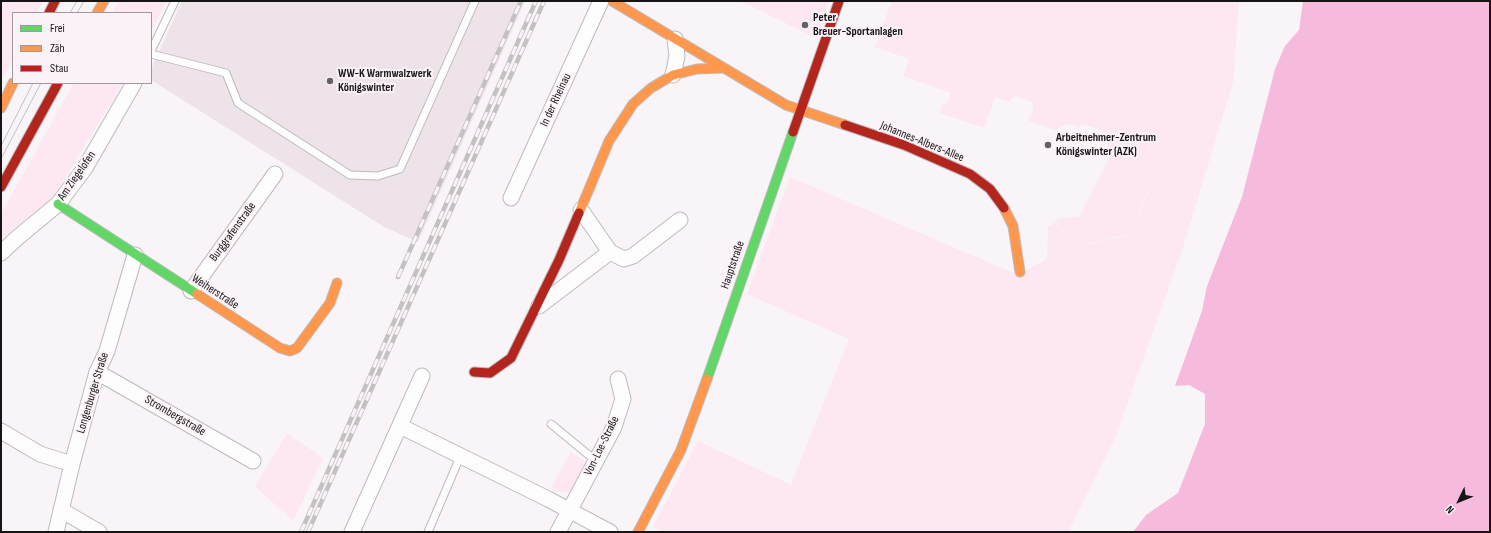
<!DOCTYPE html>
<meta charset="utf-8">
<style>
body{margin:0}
#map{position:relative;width:1491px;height:533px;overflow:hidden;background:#f9f4f7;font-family:"Sofia Sans Condensed",sans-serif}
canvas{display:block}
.frame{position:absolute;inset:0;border:2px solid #161415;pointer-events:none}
.legend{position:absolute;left:12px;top:12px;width:140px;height:72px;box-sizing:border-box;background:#fbf2f7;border:1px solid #9f999d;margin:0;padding:5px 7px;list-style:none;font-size:12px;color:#161415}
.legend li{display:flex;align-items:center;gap:8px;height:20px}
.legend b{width:20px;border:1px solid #9f999d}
.north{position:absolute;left:1439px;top:481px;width:40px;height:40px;-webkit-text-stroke:3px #fbf2f7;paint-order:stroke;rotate:227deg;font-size:11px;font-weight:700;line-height:16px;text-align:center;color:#161415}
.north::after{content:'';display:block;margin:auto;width:14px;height:18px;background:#161415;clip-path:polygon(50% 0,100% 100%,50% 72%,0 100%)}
</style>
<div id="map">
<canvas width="1491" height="533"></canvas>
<div class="frame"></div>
<ul class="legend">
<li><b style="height:5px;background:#63d668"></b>Frei</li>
<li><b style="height:5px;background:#ff974d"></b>Zäh</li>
<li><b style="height:5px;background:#b3261e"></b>Stau</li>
</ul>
<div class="north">N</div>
</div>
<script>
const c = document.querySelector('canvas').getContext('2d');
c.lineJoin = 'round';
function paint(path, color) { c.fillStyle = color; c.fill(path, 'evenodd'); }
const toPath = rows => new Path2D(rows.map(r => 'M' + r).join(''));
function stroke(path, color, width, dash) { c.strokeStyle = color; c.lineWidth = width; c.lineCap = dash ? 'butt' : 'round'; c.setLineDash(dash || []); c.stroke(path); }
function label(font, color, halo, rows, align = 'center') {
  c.font = font + ' "Sofia Sans Condensed",sans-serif'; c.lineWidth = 4; c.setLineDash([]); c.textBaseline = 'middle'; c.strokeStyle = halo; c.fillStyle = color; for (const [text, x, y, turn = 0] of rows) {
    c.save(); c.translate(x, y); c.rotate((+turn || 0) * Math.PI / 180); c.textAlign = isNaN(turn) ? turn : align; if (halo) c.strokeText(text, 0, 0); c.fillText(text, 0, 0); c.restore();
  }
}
const built = toPath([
 [182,1,525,1,418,242,384,227,151,80,151,69]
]);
const green = toPath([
 [1,1,43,1,36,13,13,13,13,58,1,82],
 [119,1,167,1,151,30,151,13,112,13],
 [741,1,829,1,816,38],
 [892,1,1239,1,1233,82,1182,250,1115,438,1068,532,663,532,653,527,698,441,791,485,849,339,747,294,790,177,1018,275,1047,259,1048,227,1055,222,1064,235,1055,219,1079,217,1112,153,1100,130,1144,134,1158,141,1155,165,1159,141,1144,133,1101,130,1083,124,1080,125,1079,128,1075,127,1076,125,1067,124,1058,128,1057,131,1029,121,1034,107,1031,102,1016,96,1010,99,1009,102,995,97,984,128,940,113,943,103,947,104,951,93,904,76,909,59,875,47],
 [1151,185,1149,192,1129,235,1094,244,1081,242,1094,243,1129,234],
 [74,83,123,83,54,196,1,239,1,214],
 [287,434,323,458,293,521,255,486],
 [571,452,587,463,572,492,555,492,552,486]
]);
const water = toPath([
 [1303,1,1490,1,1490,532,1133,532,1146,515,1178,493,1205,424,1205,394,1189,385,1175,386,1202,311,1207,286,1242,197,1275,69,1285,46,1299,30]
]);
const lane = toPath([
 [151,51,175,1],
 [151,54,226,73,238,103,350,175,378,176,400,169,475,1],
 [551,424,596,461],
 [428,532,460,457]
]);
const street = toPath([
 [673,75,677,56,675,39],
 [511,198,601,1],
 [610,252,624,259,633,256,680,220],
 [1,253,17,238,58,204,85,168,134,83],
 [191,291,275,174],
 [539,306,610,252,581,210],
 [97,372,253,461],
 [400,426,548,499,610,532],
 [1,431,40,454,72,464],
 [61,510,99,532],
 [56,532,72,464,97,372,107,351,135,255],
 [352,532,422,376],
 [558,532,614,427,623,399,618,379]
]);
const fast = toPath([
 [58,204,197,294],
 [707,379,793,132]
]);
const slow = toPath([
 [612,1,786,105,845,125],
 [97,13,104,1],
 [1,108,13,83],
 [1004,208,1013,226,1020,272],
 [579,213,609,141,633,104,651,88,673,75,697,69,722,68],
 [197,294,280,348,290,351,297,348,330,303,337,283],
 [638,532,681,450,707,379]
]);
const jam = toPath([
 [49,13,55,1],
 [845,125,904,145,970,174,990,189,1004,208],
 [793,132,839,1],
 [1,187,58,83],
 [474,372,490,373,511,358,559,260,579,213]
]);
const tram = toPath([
 [70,13,77,1],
 [77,13,84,1],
 [1,146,33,83],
 [1,159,41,83]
]);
const rail = toPath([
 [398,277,521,1],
 [301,532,536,1],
 [308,532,544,1]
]);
const markers = [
 [805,25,4,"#656264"],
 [330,81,4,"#656264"],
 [1048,145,4,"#656264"]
];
const poiNames = [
 ["Peter",813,18],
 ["Breuer-Sportanlagen",813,32],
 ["WW-K Warmwalzwerk",338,74],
 ["Königswinter",338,88],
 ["Arbeitnehmer-Zentrum",1056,138],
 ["Königswinter (AZK)",1056,152]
];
const streetNames = [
 ["In der Rheinau",556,100,-65],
 ["Johannes-Albers-Allee",922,142,22],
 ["Am Ziegelofen",77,176,-55],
 ["Burggrafenstraße",233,232,-54],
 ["Hauptstraße",733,265,-71],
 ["Weiherstraße",215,292,33],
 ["Longenburger Straße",93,393,-73],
 ["Strombergstraße",175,416,30],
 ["Von-Loe-Straße",602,446,-64]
];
paint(built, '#eee3e9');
paint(green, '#fce7f2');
paint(water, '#f6badc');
stroke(lane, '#bdbabc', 9);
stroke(street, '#bdbabc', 17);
stroke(fast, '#bdbabc', 11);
stroke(slow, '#bdbabc', 11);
stroke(jam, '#bdbabc', 11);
stroke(lane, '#fefdfe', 7);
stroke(street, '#fefdfe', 15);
stroke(fast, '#63d668', 9);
stroke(slow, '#ff974d', 9);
stroke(jam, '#b3261e', 9);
stroke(tram, '#c3c1c2', 1);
stroke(rail, '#c3c1c2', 4.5);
stroke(rail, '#fbf2f7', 3, [9]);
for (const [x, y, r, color] of markers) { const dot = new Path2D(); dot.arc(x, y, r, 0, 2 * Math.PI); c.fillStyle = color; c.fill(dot); stroke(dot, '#fbf2f7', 1.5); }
label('bold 12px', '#161415', '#fbf2f7', poiNames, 'left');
label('12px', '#161415', '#fbf2f7', streetNames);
</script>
